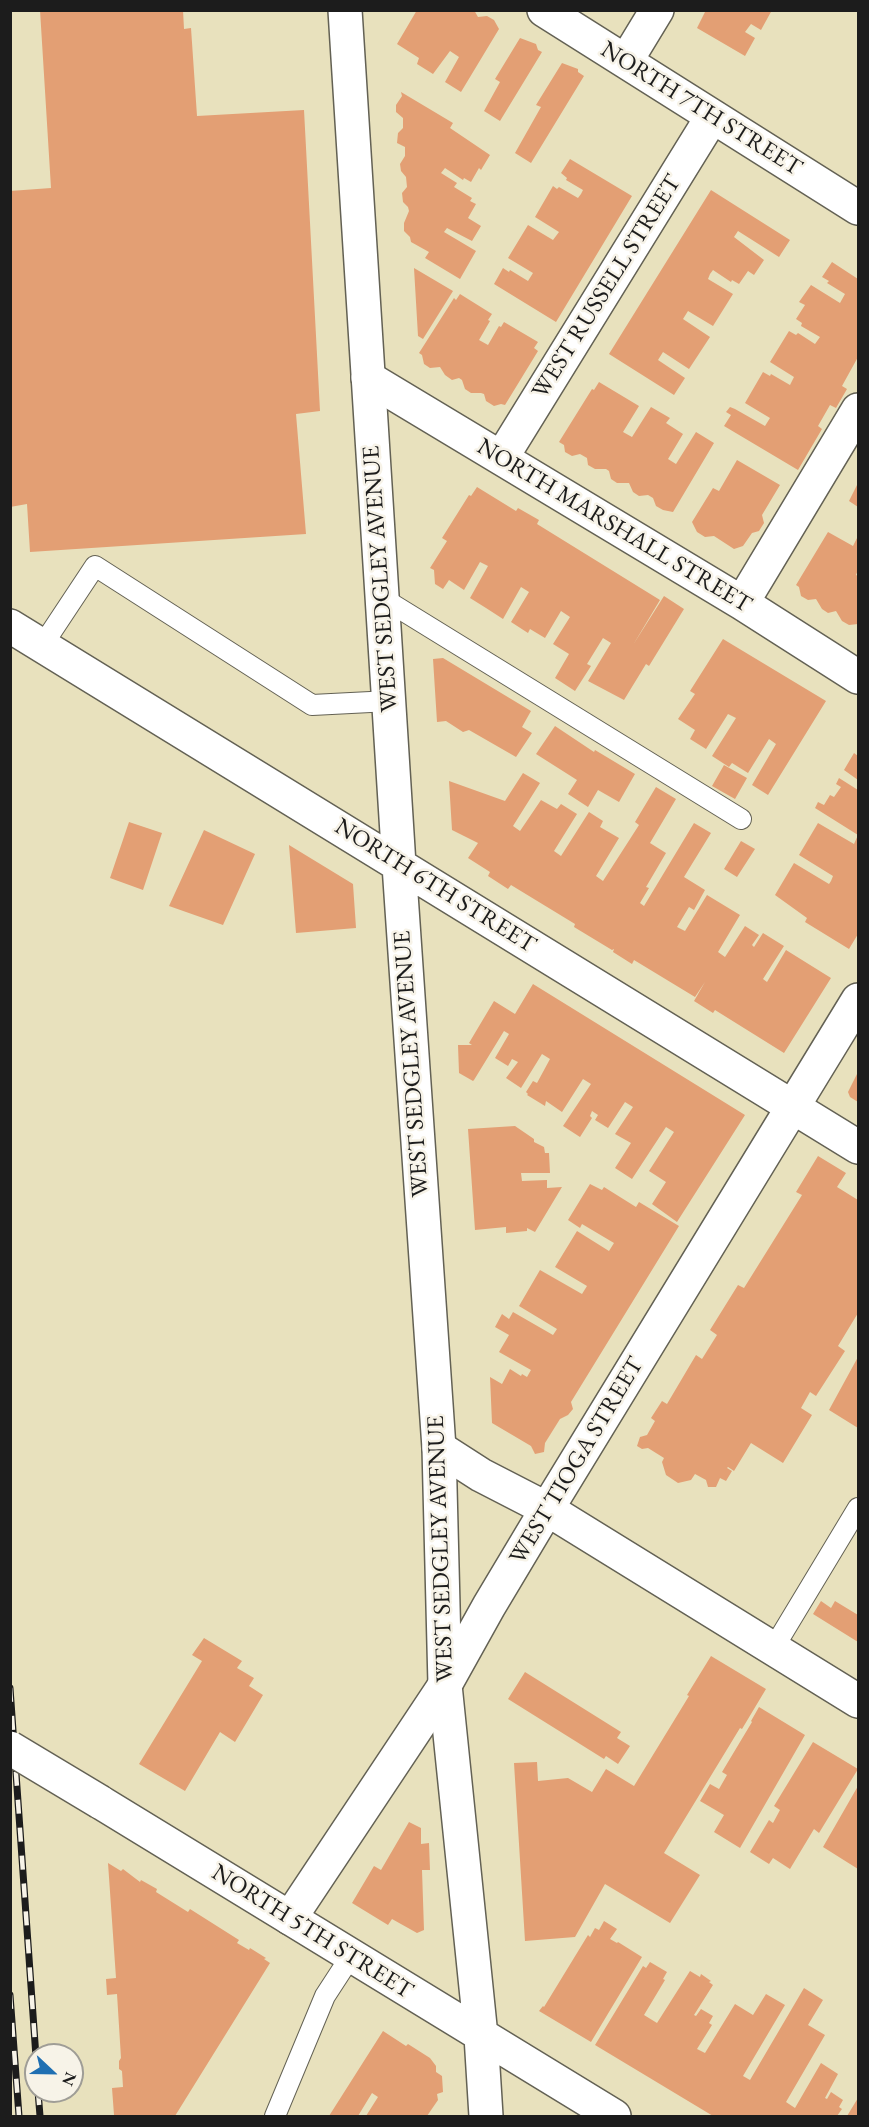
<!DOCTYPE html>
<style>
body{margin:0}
#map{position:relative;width:869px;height:2127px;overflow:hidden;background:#e8e1bd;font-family:"EB Garamond",serif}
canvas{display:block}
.frame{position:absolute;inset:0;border:12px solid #1c1c1c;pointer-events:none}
.north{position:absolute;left:24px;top:2043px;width:60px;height:60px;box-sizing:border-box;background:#f7f3e8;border:2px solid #9f9d96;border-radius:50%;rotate:112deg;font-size:16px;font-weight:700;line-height:24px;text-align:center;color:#1c1c1c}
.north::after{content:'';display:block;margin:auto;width:21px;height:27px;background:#1f6fb2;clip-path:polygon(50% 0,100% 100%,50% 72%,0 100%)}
</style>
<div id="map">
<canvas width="869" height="2127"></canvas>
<div class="frame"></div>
<div class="north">N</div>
</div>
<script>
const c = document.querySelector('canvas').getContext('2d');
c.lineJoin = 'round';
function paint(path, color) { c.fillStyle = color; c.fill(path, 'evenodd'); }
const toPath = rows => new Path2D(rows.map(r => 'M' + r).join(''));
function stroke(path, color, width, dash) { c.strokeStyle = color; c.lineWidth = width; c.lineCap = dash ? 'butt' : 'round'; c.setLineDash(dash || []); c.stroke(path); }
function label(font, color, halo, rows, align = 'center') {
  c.font = font + ' "EB Garamond",serif'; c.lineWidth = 5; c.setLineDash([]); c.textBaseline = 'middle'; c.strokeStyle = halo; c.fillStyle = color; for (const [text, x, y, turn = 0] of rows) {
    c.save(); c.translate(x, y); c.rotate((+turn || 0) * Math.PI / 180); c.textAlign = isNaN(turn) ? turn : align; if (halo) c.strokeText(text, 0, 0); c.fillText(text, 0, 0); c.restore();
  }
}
const building = toPath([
 [40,10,183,10,184,29,191,28,197,116,304,110,320,411,296,414,306,534,30,552,27,504,10,507,10,191,51,188],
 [417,10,474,10,478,17,487,16,494,20,499,29,461,92,445,82,459,57,450,51,433,74,417,64,419,58,397,44],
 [706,10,772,10,761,30,751,24,745,32,755,38,745,56,697,28],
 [520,38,536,44,538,50,542,52,500,121,484,111,500,82,495,79],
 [562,63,578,69,578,72,584,76,531,163,515,153,541,107,536,105],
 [401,92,453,123,450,128,490,155,481,170,479,168,471,182,464,178,463,180,445,168,441,173,457,183,454,187,472,198,470,201,476,204,468,218,481,226,472,241,447,228,444,232,476,251,460,279,425,258,429,252,411,242,410,237,404,231,404,223,409,211,408,207,403,202,402,193,407,187,406,177,401,171,400,164,405,156,405,147,397,143,398,133,403,128,403,118,396,112,396,105,402,96],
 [570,159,632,196,556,322,494,284,503,268,509,272,510,270,528,281,533,273,508,258,528,225,553,240,559,232,535,217,553,186,557,189,559,187,578,198,581,194,583,190,566,180,567,178,561,173],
 [711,190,790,240,779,257,738,231,734,237,764,260,754,275,748,271,739,284,732,280,731,282,713,270,710,274,708,279,733,294,713,326,688,311,683,319,710,337,689,369,663,352,658,360,685,378,674,395,609,354],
 [832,262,858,279,858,357,842,386,847,389,836,408,830,405,818,426,822,429,798,470,724,426,731,415,726,412,730,407,735,409,765,426,770,418,745,403,763,372,770,376,771,374,790,385,794,377,770,362,789,331,796,335,798,333,815,344,820,337,801,326,802,323,796,319,805,305,799,302,811,285,840,303,845,294,827,283,829,281,822,277],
 [414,268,453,291,423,339,418,336],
 [460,294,492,314,488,320,490,321,479,340,488,345,499,326,501,327,504,322,538,342,534,348,538,351,505,405,501,404,494,406,486,401,484,394,481,393,471,393,465,389,462,380,459,378,452,380,445,375,440,367,430,368,424,364,422,355,419,353,454,298,456,300],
 [599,382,639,406,623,432,632,437,651,407,670,418,666,423,683,434,668,459,676,464,696,432,714,443,673,512,663,510,656,506,653,498,648,495,639,496,633,492,629,483,617,483,611,479,609,471,606,469,595,469,588,465,587,458,580,454,572,456,565,452,564,445,559,442,592,389,594,390],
 [737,460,780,485,762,515,764,523,759,531,752,533,743,546,734,549,714,536,705,537,697,532,692,522,713,488,719,491],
 [858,483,858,507,849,501],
 [477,487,516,511,518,508,539,520,537,524,660,600,633,645,664,596,684,609,649,666,646,664,624,700,588,681,611,643,603,638,587,664,591,666,575,691,555,678,569,654,553,644,570,617,561,611,545,638,530,629,528,633,511,622,529,592,521,587,503,619,486,608,470,598,488,566,480,562,464,590,449,580,443,589,435,584,434,570,430,568,447,541,442,538,469,495,471,496],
 [828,532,853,546,858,536,858,570,856,575,858,576,858,624,849,625,842,621,836,611,828,613,822,609,816,599,808,600,801,596,799,587,796,585],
 [723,639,826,701,768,795,752,785,776,744,769,739,748,773,732,763,729,767,712,756,736,718,728,714,706,749,690,739,695,730,678,719,695,694,690,691],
 [443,658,531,711,522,727,532,733,516,757,469,730,463,732,446,721,437,722,433,659],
 [555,726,594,752,595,750,635,774,619,802,598,790,588,807,568,794,577,780,536,754],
 [854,753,858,756,858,780,844,770],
 [724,765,747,778,735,799,712,786],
 [523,773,540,783,513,826,520,831,541,800,557,809,561,804,577,814,554,851,561,856,589,812,603,821,600,827,619,838,596,876,603,881,639,825,635,822,656,787,676,799,650,843,666,853,646,887,649,888,640,903,644,906,694,823,711,833,684,877,705,890,694,910,689,907,677,927,685,931,707,895,740,915,718,952,725,957,745,926,759,935,752,945,754,947,763,933,784,946,763,979,767,982,786,950,831,978,784,1053,715,1010,713,1013,694,1001,705,982,695,997,634,960,632,964,613,952,614,949,612,950,574,927,575,924,511,885,508,889,488,876,490,872,468,858,478,843,452,830,449,781,505,801],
 [839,778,858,790,858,934,849,949,805,922,807,918,775,895,794,863,829,884,831,881,833,876,799,855,818,823,854,844,858,835,815,808,818,802,824,805,830,795,834,797,841,787,836,784],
 [129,822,162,833,143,890,110,878],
 [204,830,255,854,223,925,169,906],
 [741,841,755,849,737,877,724,869],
 [289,845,353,884,356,928,296,933],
 [533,984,745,1115,677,1222,652,1204,666,1182,649,1171,674,1132,666,1127,632,1179,615,1168,631,1143,615,1134,633,1107,625,1102,608,1128,595,1120,598,1115,592,1111,590,1116,592,1118,580,1137,563,1126,591,1084,583,1079,562,1112,546,1101,545,1106,527,1095,528,1094,526,1092,533,1081,537,1083,550,1059,542,1054,521,1088,506,1078,518,1062,512,1059,508,1066,495,1058,509,1034,504,1031,474,1080,473,1081,459,1073,458,1045,472,1045,469,1043,494,1001,515,1014],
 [858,1072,858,1102,850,1097,848,1092],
 [515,1126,534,1139,534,1142,544,1147,545,1153,549,1153,550,1173,521,1173,522,1181,547,1180,547,1188,562,1187,535,1232,527,1228,527,1231,506,1233,506,1227,475,1230,468,1129],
 [818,1156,846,1173,837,1187,858,1200,858,1313,838,1346,845,1351,816,1396,810,1392,801,1408,812,1415,783,1463,751,1443,734,1471,728,1467,727,1468,732,1471,726,1481,720,1478,716,1487,708,1487,706,1480,695,1474,691,1480,678,1483,666,1475,662,1462,664,1458,648,1448,642,1449,637,1446,640,1437,647,1435,655,1421,651,1418,662,1401,667,1404,696,1355,702,1359,717,1335,710,1330,738,1285,744,1288,802,1195,796,1192],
 [590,1184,602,1190,604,1187,636,1207,639,1202,679,1226,571,1402,573,1409,568,1415,560,1419,545,1443,544,1452,535,1454,531,1446,492,1423,490,1377,502,1384,510,1369,521,1376,522,1374,527,1377,531,1370,499,1352,509,1335,495,1327,502,1314,509,1319,513,1312,553,1335,557,1329,519,1306,540,1270,582,1294,587,1286,555,1267,577,1231,609,1251,614,1243,582,1224,580,1228,568,1220],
 [858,1357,858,1428,829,1410],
 [821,1601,831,1608,835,1601,858,1615,858,1642,813,1614],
 [204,1638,242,1661,237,1668,254,1678,249,1686,263,1695,235,1742,220,1732,185,1791,139,1764,202,1661,192,1655],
 [711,1656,766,1689,742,1729,740,1728,664,1853,700,1875,670,1923,605,1884,575,1937,525,1941,514,1763,537,1762,538,1781,568,1778,592,1792,606,1769,634,1786,689,1696,687,1695],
 [525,1672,621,1732,617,1738,630,1746,618,1764,606,1756,604,1759,508,1699],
 [759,1707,805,1735,740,1848,714,1832,724,1815,700,1801,710,1784,719,1789,727,1775,722,1772,752,1722,751,1721],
 [813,1742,858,1769,819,1833,814,1829,790,1869,773,1858,769,1864,750,1852,769,1820,773,1823,780,1810,774,1806],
 [858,1786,858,1869,823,1847],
 [409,1822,421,1828,421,1844,429,1843,430,1870,422,1870,424,1930,417,1933,392,1919,388,1925,352,1903,374,1866,381,1870],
 [108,1863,121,1871,123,1869,140,1882,141,1880,157,1889,156,1892,188,1912,190,1909,239,1940,237,1943,249,1950,250,1948,266,1958,264,1959,270,1963,175,2116,114,2115,112,2088,123,2087,122,2071,119,2069,119,2061,121,2058,117,1994,107,1995,106,1979,116,1978],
 [604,1921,617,1929,610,1939,617,1943,618,1942,642,1957,591,2042,539,2011,543,2006,544,2007,588,1935,590,1937,595,1928,599,1930],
 [650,1962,667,1972,663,1979,665,1980,644,2015,657,2023,690,1971,700,1977,701,1974,711,1981,709,1982,713,1985,694,2015,696,2016,701,2009,713,2016,709,2023,712,2025,697,2049,705,2053,735,2004,753,2015,766,1994,785,2005,743,2076,750,2080,804,1988,823,2000,808,2025,825,2035,786,2102,795,2108,821,2063,838,2074,825,2098,827,2099,831,2092,843,2100,839,2107,842,2109,837,2116,713,2116,595,2045,643,1966,646,1968],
 [383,2031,406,2046,408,2044,430,2058,436,2066,436,2072,442,2076,443,2092,437,2094,438,2100,427,2116,366,2116,378,2097,372,2093,358,2116,329,2116],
 [858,2098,858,2116,847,2116]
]);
const service = toPath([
 [384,599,741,819],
 [42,646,95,566,312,705,390,701],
 [773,1649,858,1508],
 [275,2116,325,1996,351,1956]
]);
const minor = toPath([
 [544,10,858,208],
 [626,61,657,10],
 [368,378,742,603,858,677],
 [502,457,712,117],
 [742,603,858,410],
 [439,1448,481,1475,547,1509,858,1701],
 [290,1918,445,1685,489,1606,547,1509,858,1000]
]);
const tertiary = toPath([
 [345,10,399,865,439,1448,445,1685,481,2036,486,2116],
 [10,626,858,1147],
 [100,1802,614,2116]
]);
const rail = toPath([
 [10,1688,36,2057],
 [10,1995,19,2116],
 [38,2091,40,2116]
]);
const tertiaryBridge = toPath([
 [10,1748,100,1802]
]);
const streetNames = [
 ["NORTH 7TH STREET",701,109,32],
 ["WEST RUSSELL STREET",607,287,-58],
 ["NORTH MARSHALL STREET",614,526,31],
 ["WEST SEDGLEY AVENUE",381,579,-94],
 ["NORTH 6TH STREET",435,886,32],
 ["WEST SEDGLEY AVENUE",412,1064,-94],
 ["WEST TIOGA STREET",577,1461,-59],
 ["WEST SEDGLEY AVENUE",441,1549,-92],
 ["NORTH 5TH STREET",312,1932,32]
];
paint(building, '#e39f74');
stroke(service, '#636154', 22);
stroke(minor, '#636154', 36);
stroke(tertiary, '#636154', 36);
stroke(service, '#fff', 20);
stroke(minor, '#fff', 33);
stroke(tertiary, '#fff', 33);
stroke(rail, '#1c1c1c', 7);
stroke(rail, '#f7f3e8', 4.5, [14]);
stroke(tertiaryBridge, '#636154', 36, []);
stroke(tertiaryBridge, '#fff', 33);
label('24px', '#1c1c1c', '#f7f3e8', streetNames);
</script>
